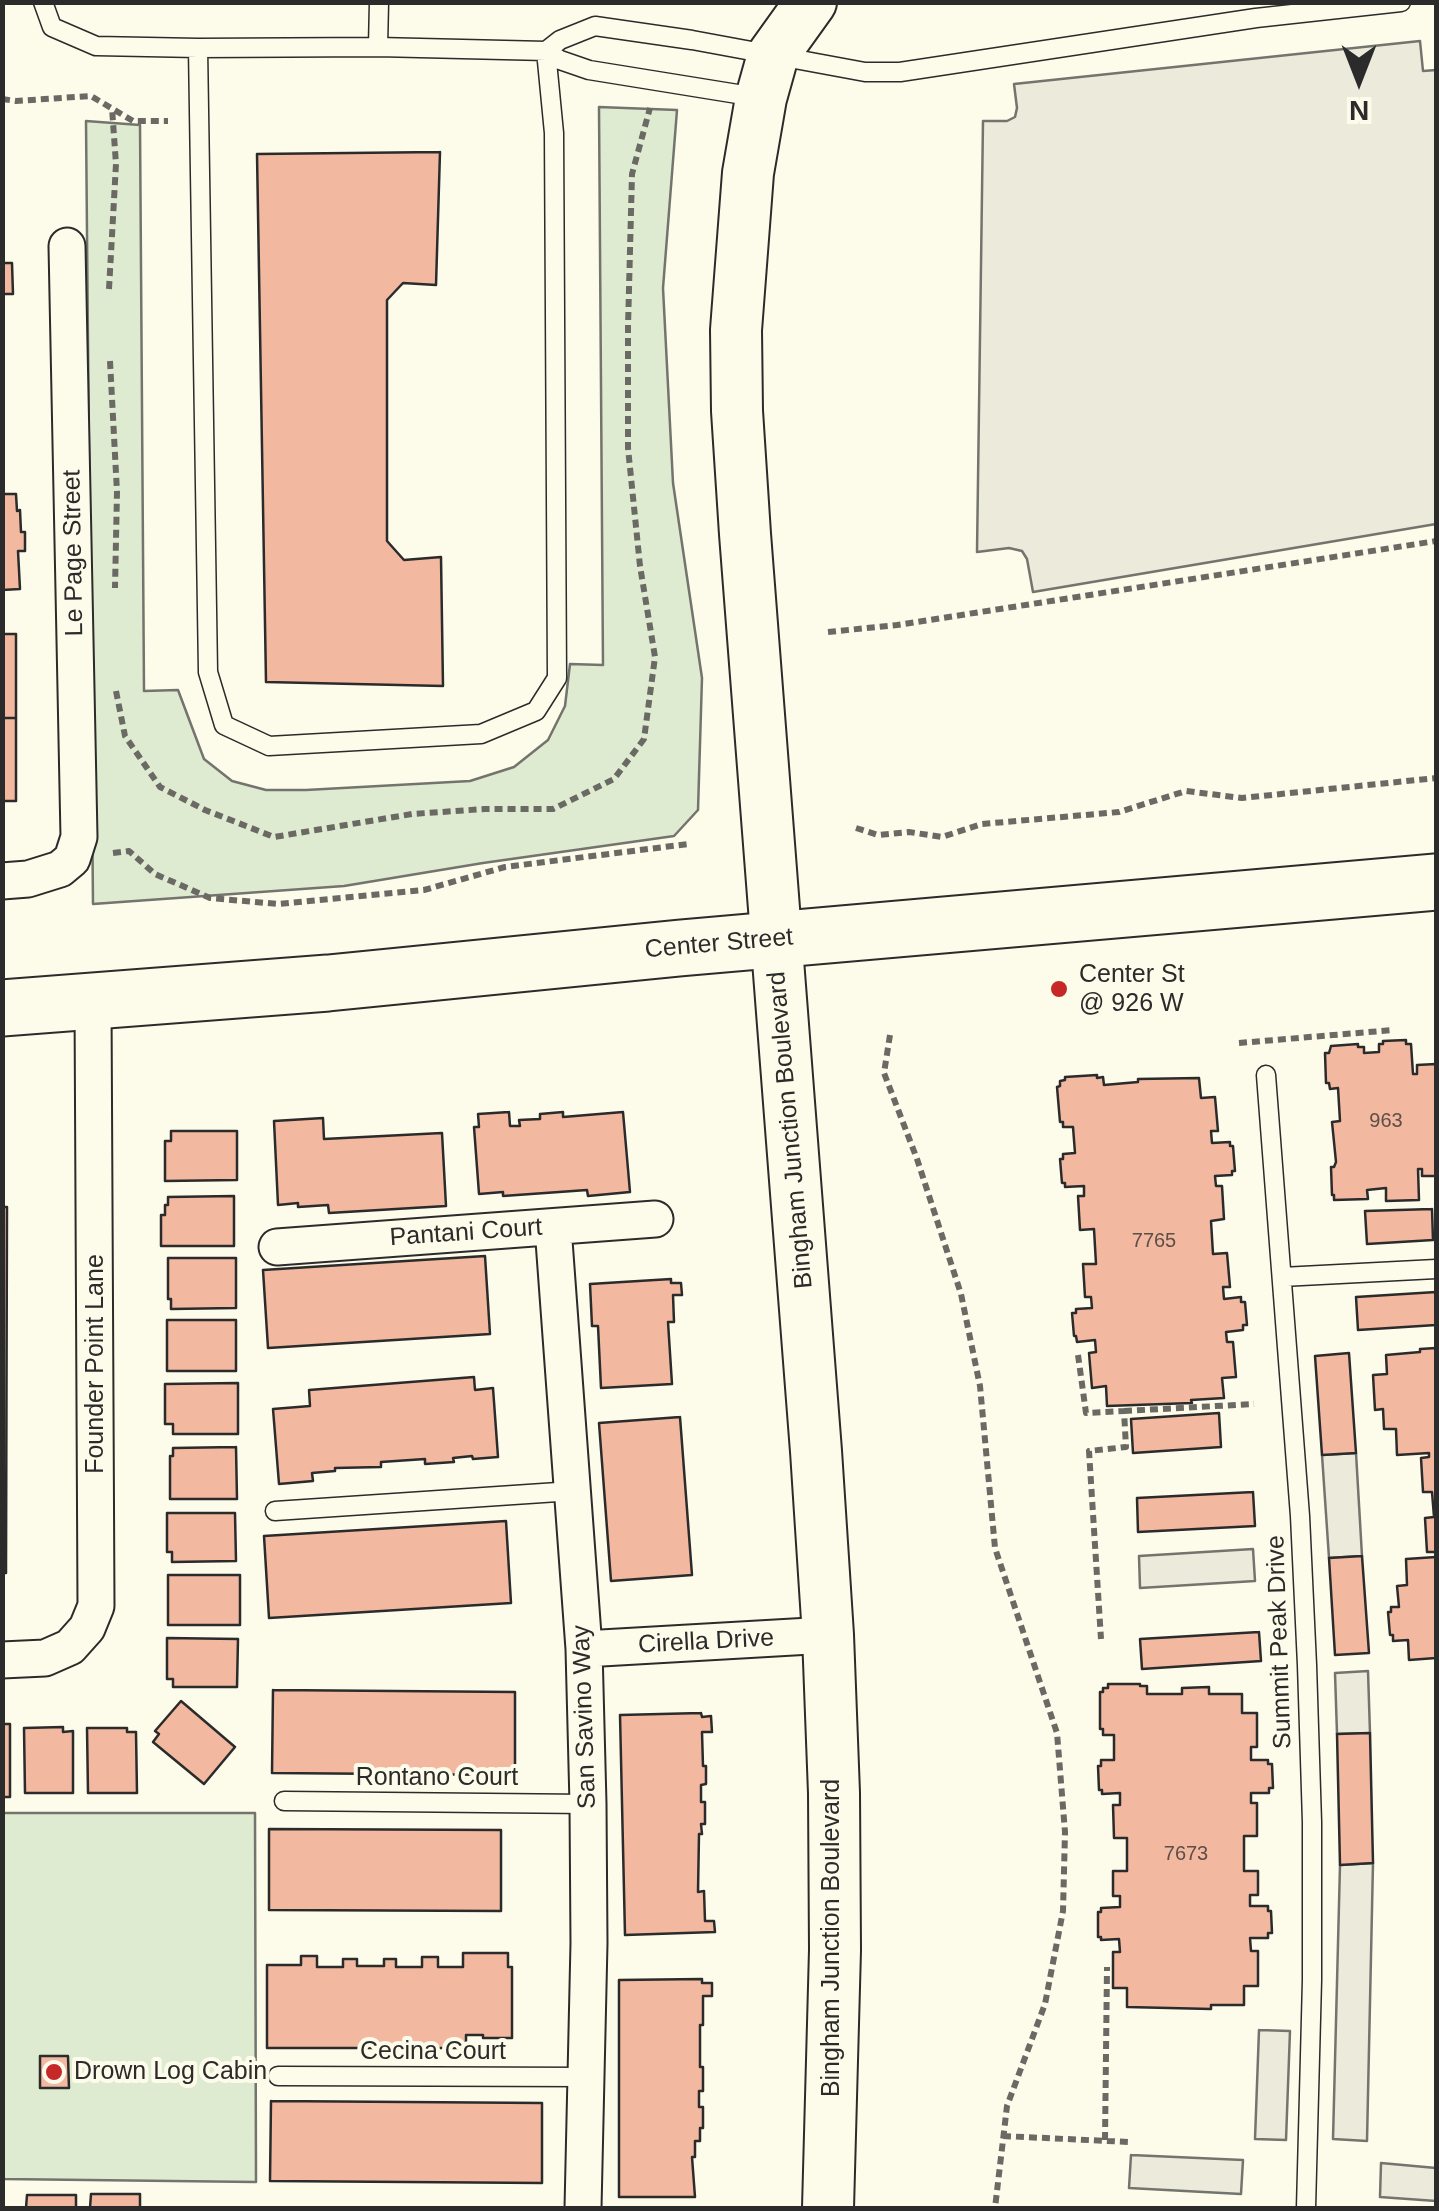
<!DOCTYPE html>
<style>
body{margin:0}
#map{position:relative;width:1439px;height:2211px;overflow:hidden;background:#fdfbea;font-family:Helvetica,sans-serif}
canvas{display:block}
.frame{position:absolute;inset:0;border:5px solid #2b2b2b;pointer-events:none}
.north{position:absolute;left:1309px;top:30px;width:100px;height:100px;-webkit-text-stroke:8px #fdfbea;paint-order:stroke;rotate:180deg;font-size:28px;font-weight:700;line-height:40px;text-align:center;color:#2b2b2b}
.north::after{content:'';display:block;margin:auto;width:35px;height:45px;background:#2b2b2b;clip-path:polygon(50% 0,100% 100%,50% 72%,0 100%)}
</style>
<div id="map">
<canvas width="1439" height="2211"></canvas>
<div class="frame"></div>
<div class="north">N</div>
</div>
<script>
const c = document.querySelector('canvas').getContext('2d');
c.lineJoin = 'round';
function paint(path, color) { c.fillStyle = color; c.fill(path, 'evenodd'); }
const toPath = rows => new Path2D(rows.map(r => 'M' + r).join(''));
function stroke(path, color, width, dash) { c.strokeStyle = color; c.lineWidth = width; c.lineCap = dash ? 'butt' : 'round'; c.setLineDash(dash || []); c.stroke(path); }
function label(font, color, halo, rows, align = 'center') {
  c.font = font + ' Helvetica,sans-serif'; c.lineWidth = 8; c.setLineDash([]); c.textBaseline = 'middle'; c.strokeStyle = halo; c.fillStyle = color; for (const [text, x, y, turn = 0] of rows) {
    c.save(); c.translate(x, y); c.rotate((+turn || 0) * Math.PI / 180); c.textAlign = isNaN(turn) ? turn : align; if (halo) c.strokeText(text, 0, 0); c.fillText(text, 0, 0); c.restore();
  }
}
const green = toPath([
 [599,107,677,110,663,288,673,483,702,678,698,810,674,836,483,863,344,886,93,904,86,121,140,125,144,691,178,690,204,759,232,781,266,790,306,790,470,781,514,767,548,740,565,706,570,664,603,665,599,107],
 [3,1813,255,1813,256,2182,3,2179,3,1813]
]);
const parking = toPath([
 [1420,41,1423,71,1436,70,1436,524,1033,592,1027,559,1022,551,1009,548,977,552,983,121,1007,121,1015,117,1017,108,1014,84,1420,41],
 [1356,1453,1362,1556,1329,1558,1322,1455,1356,1453],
 [1253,1549,1255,1581,1140,1588,1139,1556,1253,1549],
 [1368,1671,1370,1733,1337,1734,1335,1673,1368,1671],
 [1373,1863,1367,2141,1333,2139,1340,1865,1373,1863],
 [1259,2030,1290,2031,1286,2140,1255,2139,1259,2030],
 [1131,2155,1243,2160,1241,2194,1129,2188,1131,2155],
 [1381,2163,1436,2168,1436,2201,1380,2197,1381,2163]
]);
const building = toPath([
 [440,152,436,285,403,283,387,300,387,541,404,560,441,557,443,686,266,682,257,154,440,152],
 [2,263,12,263,13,294,2,294,2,263],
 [2,494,16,494,17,511,20,510,21,532,25,532,25,551,18,551,20,589,2,590,2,494],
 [2,634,16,634,16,718,2,718,2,634],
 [2,718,16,718,16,801,2,801,2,718],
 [1406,1040,1406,1044,1411,1044,1413,1074,1417,1074,1417,1065,1436,1064,1436,1176,1422,1176,1422,1169,1418,1169,1419,1200,1386,1201,1386,1188,1367,1190,1368,1199,1334,1200,1334,1195,1332,1195,1331,1167,1334,1167,1336,1162,1332,1122,1340,1121,1338,1088,1330,1089,1329,1083,1326,1083,1325,1053,1329,1053,1331,1046,1358,1044,1358,1047,1364,1047,1364,1053,1379,1052,1379,1044,1383,1044,1383,1041,1406,1040],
 [1097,1075,1097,1078,1103,1077,1104,1085,1138,1082,1138,1079,1199,1078,1201,1098,1215,1097,1218,1131,1211,1131,1212,1143,1230,1142,1230,1146,1233,1146,1235,1171,1232,1171,1232,1175,1215,1176,1216,1186,1222,1186,1224,1219,1211,1221,1213,1254,1227,1253,1230,1287,1223,1287,1224,1299,1241,1297,1241,1302,1245,1302,1247,1325,1243,1325,1243,1330,1226,1332,1227,1342,1233,1342,1236,1377,1222,1378,1224,1398,1191,1400,1192,1403,1107,1406,1106,1386,1092,1388,1089,1353,1096,1352,1095,1340,1077,1342,1076,1336,1074,1336,1072,1313,1076,1313,1076,1309,1092,1308,1091,1297,1085,1297,1083,1264,1096,1264,1094,1229,1080,1230,1078,1196,1084,1196,1084,1186,1065,1187,1065,1183,1062,1183,1060,1159,1063,1159,1063,1154,1075,1153,1073,1127,1063,1127,1063,1122,1060,1122,1057,1087,1060,1086,1060,1081,1065,1080,1065,1077,1097,1075],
 [509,1112,510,1126,520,1126,519,1120,540,1119,540,1114,563,1112,563,1117,623,1112,630,1192,588,1196,587,1190,503,1196,503,1192,479,1194,474,1127,479,1127,478,1114,509,1112],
 [323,1118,324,1139,442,1133,446,1206,329,1213,328,1205,298,1207,298,1203,278,1205,274,1121,323,1118],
 [171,1131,237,1131,237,1180,165,1181,165,1141,171,1141,171,1131],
 [234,1196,234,1246,161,1246,161,1215,165,1215,165,1205,168,1205,168,1197,234,1196],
 [2,1207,7,1207,6,1573,2,1573,2,1207],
 [1432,1209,1433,1240,1367,1244,1365,1211,1432,1209],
 [485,1256,490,1334,268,1348,263,1270,485,1256],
 [168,1258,236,1258,236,1308,171,1309,171,1299,168,1299,168,1258],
 [671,1279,671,1283,681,1283,682,1295,673,1295,674,1322,668,1322,672,1384,601,1388,598,1326,592,1326,590,1284,671,1279],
 [1436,1292,1436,1325,1358,1330,1356,1297,1436,1292],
 [167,1320,236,1320,236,1371,167,1371,167,1320],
 [1436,1348,1436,1552,1427,1552,1425,1518,1434,1517,1432,1492,1423,1492,1421,1458,1429,1457,1429,1453,1397,1455,1396,1429,1384,1429,1383,1409,1375,1410,1373,1375,1387,1374,1386,1355,1420,1352,1420,1349,1436,1348],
 [1349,1353,1356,1453,1322,1455,1315,1356,1349,1353],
 [474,1377,475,1390,493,1388,498,1457,473,1459,472,1456,453,1458,454,1462,425,1464,425,1459,381,1462,381,1467,335,1468,335,1471,312,1473,313,1481,279,1484,273,1409,310,1406,309,1390,474,1377],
 [238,1383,238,1434,173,1434,173,1424,165,1424,165,1384,238,1383],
 [1219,1413,1221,1447,1133,1453,1131,1419,1219,1413],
 [680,1417,692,1575,611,1581,599,1423,680,1417],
 [236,1447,237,1499,170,1499,170,1456,173,1456,173,1448,236,1447],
 [1253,1492,1255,1526,1138,1532,1137,1498,1253,1492],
 [167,1513,235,1513,236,1561,172,1562,172,1552,167,1552,167,1513],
 [506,1521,511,1603,269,1618,264,1536,506,1521],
 [1362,1556,1369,1653,1335,1655,1329,1558,1362,1556],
 [1436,1557,1436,1658,1409,1660,1408,1640,1393,1641,1393,1635,1390,1635,1388,1612,1391,1612,1391,1607,1399,1607,1397,1586,1407,1585,1406,1559,1436,1557],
 [168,1575,240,1575,240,1625,168,1625,168,1575],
 [1259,1632,1261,1661,1142,1669,1140,1639,1259,1632],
 [167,1638,238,1639,237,1687,173,1687,173,1679,167,1679,167,1638],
 [1108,1684,1140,1684,1140,1686,1147,1686,1147,1694,1182,1694,1182,1688,1209,1687,1209,1694,1242,1694,1242,1713,1257,1713,1257,1747,1251,1747,1251,1760,1268,1760,1268,1764,1272,1764,1273,1788,1269,1788,1269,1793,1251,1793,1251,1803,1257,1803,1257,1836,1244,1836,1244,1871,1258,1871,1258,1895,1250,1895,1250,1906,1268,1906,1268,1911,1271,1911,1272,1933,1268,1933,1268,1938,1250,1938,1251,1951,1258,1951,1258,1986,1244,1986,1244,2005,1211,2005,1211,2009,1127,2007,1127,1988,1113,1988,1113,1952,1120,1952,1119,1939,1101,1940,1101,1937,1098,1937,1098,1912,1101,1912,1101,1908,1120,1907,1120,1896,1113,1896,1113,1871,1127,1871,1127,1838,1114,1838,1113,1805,1120,1805,1120,1793,1102,1794,1102,1790,1099,1790,1098,1766,1101,1766,1101,1760,1114,1760,1114,1735,1103,1735,1103,1729,1100,1729,1100,1692,1103,1692,1103,1688,1108,1688,1108,1684],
 [273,1690,515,1692,515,1775,272,1773,273,1690],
 [181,1701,235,1747,204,1784,153,1742,159,1734,155,1731,181,1701],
 [701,1713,702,1717,711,1716,712,1732,702,1732,703,1766,706,1766,706,1784,701,1785,701,1802,705,1802,705,1824,701,1824,702,1834,699,1834,698,1892,704,1891,705,1921,714,1921,715,1932,625,1935,620,1715,701,1713],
 [2,1724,10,1724,10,1797,2,1797,2,1724],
 [63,1727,63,1732,73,1731,73,1793,25,1793,24,1728,63,1727],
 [87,1728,127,1728,127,1732,136,1732,137,1793,88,1793,87,1728],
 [1370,1733,1373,1863,1340,1865,1337,1734,1370,1733],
 [269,1829,501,1830,501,1911,269,1910,269,1829],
 [463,1953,508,1953,508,1967,512,1967,512,2038,483,2038,483,2035,466,2035,466,2048,267,2048,267,1965,301,1965,301,1956,317,1956,317,1967,343,1967,343,1959,357,1959,357,1966,384,1966,384,1959,396,1959,396,1967,422,1967,422,1957,438,1957,438,1967,463,1967,463,1953],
 [702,1979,702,1983,712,1983,712,1996,703,1996,703,2025,700,2025,700,2067,703,2067,703,2091,699,2091,699,2107,703,2107,703,2128,700,2128,700,2141,695,2141,695,2157,692,2157,695,2197,619,2197,619,1980,702,1979],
 [40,2056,68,2056,69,2088,40,2088,40,2056],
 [271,2101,542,2103,542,2183,270,2181,271,2101],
 [91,2194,140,2194,140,2208,90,2208,91,2194],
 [27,2195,76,2195,76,2208,26,2208,27,2195]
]);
const path = toPath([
 [2,99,16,101,91,96,133,121,168,121],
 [109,289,116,164,112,108],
 [110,361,117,492,115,588],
 [828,632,897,625,1436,541],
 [116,691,125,736,160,787,205,810,274,837,412,814,485,809,553,809,614,779,644,739,655,657,640,566,628,448,628,327,632,174,650,108],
 [856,828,878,835,909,832,942,837,982,824,1119,812,1186,791,1242,798,1436,778],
 [113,853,129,851,155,874,210,898,278,904,424,890,505,867,688,844],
 [890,1035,884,1073,917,1159,961,1294,980,1386,995,1548,1057,1733,1065,1832,1063,1911,1045,2004,1007,2106,995,2208],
 [1239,1043,1393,1030],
 [1078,1355,1086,1413,1124,1411,1126,1447,1089,1451,1101,1639],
 [1124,1411,1254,1404],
 [1003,2136,1128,2142],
 [1105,2140,1107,1967]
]);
const lane = toPath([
 [43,2,52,27,96,46,198,48,208,672,224,725,269,746,481,734,536,711,557,678,554,133,546,51],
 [378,47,379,2],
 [198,48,378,47,546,51,560,60,589,70,756,97],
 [546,51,560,40,595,26,692,40,865,72,900,72,1256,18,1401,2],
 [1266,1075,1300,1516,1307,1665,1312,1822,1312,1980,1306,2208],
 [1282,1277,1436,1269],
 [275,1511,573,1491],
 [284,1801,588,1804],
 [278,2076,587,2077]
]);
const street = toPath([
 [2,881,28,879,60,869,72,859,79,837,67,246],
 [553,1227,584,1649,588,1804,589,1943,583,2208],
 [277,1247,655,1219],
 [584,1649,828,1635],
 [2,1660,45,1658,70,1647,87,1628,96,1606,93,1002]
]);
const secondary = toPath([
 [811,2,773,55,761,98,748,173,736,330,737,411,745,534,816,1451,828,1635,834,1793,835,1950,828,2208]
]);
const primary = toPath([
 [2,1008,328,983,680,948,1436,882]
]);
const markers = [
 [1059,989,10,"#c62828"],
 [54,2072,10,"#c62828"]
];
const numberNames = [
 ["963",1386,1121],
 ["7765",1154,1241],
 ["7673",1186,1854]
];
const streetNames = [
 ["Le Page Street",74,553,-91],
 ["Center Street",719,944,-5],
 ["Bingham Junction Boulevard",791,1130,-95],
 ["Pantani Court",466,1233,-4],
 ["Founder Point Lane",96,1364,-90],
 ["Cirella Drive",706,1642,-3],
 ["Summit Peak Drive",1280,1642,-92],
 ["San Savino Way",585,1717,-92],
 ["Rontano Court",437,1778],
 ["Bingham Junction Boulevard",832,1938,-90],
 ["Cecina Court",433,2052]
];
const poiNames = [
 ["Center St",1079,975],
 ["@ 926 W",1079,1004],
 ["Drown Log Cabin",74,2072]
];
paint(green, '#deebd1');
stroke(green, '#74746e', 2.5);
paint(parking, '#eceadb');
stroke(parking, '#74746e', 2.5);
paint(building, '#f2b8a0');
stroke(building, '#2b2b2b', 2.5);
stroke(lane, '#2b2b2b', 21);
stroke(street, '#2b2b2b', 39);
stroke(secondary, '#2b2b2b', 54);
stroke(primary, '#2b2b2b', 59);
stroke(path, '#6a6964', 6, [8, 5]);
stroke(lane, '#fdfbea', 18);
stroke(street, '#fdfbea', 35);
stroke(secondary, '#fdfbea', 50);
stroke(primary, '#fdfbea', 55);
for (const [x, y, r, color] of markers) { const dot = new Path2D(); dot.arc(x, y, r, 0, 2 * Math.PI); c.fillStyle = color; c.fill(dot); stroke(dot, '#fdfbea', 4); }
label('20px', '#5d4e48', null, numberNames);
label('25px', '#2b2b2b', '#fdfbea', streetNames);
label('25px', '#2b2b2b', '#fdfbea', poiNames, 'left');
</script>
